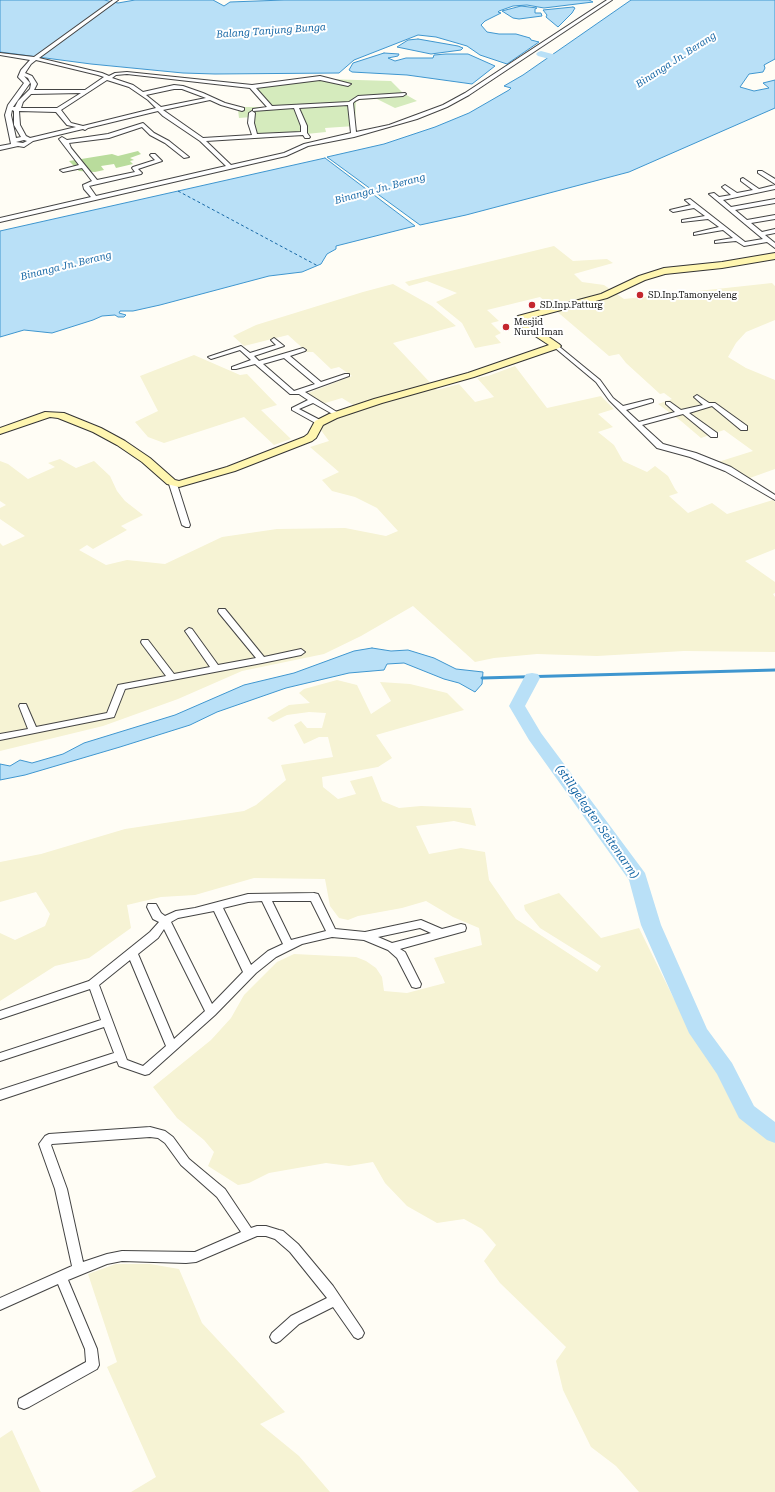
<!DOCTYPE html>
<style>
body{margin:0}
canvas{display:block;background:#fffdf5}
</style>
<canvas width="775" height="1492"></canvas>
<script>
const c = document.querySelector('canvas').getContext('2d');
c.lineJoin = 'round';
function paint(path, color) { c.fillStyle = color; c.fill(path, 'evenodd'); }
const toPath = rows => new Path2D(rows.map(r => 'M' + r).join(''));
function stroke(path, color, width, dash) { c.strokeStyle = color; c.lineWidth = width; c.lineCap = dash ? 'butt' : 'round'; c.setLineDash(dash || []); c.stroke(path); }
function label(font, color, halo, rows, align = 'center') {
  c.font = font + ' "Roboto Serif",serif'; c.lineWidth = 4; c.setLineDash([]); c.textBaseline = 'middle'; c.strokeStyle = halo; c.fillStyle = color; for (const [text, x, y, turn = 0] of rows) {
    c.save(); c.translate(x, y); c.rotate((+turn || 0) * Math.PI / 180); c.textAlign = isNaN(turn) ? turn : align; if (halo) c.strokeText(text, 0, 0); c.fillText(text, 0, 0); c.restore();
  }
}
const farmland = toPath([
 [554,246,573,261,607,259,613,263,574,274,582,282,604,285,624,299,772,283,775,286,775,320,746,332,736,343,728,357,746,368,775,380,775,469,747,479,718,462,753,451,724,430,701,438,681,421,658,404,672,399,664,393,660,394,626,363,619,354,609,356,540,297,487,310,499,321,491,323,501,333,495,336,501,343,475,348,462,323,436,302,457,293,427,281,409,286,405,282],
 [393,284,432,306,456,326,393,343,437,390,459,384,475,402,494,397,477,378,488,376,515,366,547,408,601,396,614,409,598,414,613,427,598,432,614,445,623,461,647,472,655,466,668,476,675,489,678,493,669,496,688,513,712,503,727,514,773,500,775,502,775,549,745,561,775,582,775,593,773,594,775,597,775,652,684,651,597,656,537,654,494,658,475,662,413,606,361,636,324,654,242,671,178,699,103,726,0,751,0,543,3,546,25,536,0,519,0,508,6,505,0,501,0,461,8,464,28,479,55,467,48,463,60,459,76,468,94,461,110,476,117,491,125,501,143,515,121,526,127,530,93,549,87,545,79,550,106,565,127,560,165,564,222,537,277,529,345,528,386,536,398,531,377,508,355,497,332,491,322,480,339,472,310,447,329,441,320,429,326,423,361,410,342,398,322,404,308,393,352,376,339,367,331,369,313,352,307,352,288,335,244,346,233,336,256,325,363,292],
 [194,355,240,375,247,374,277,405,261,410,291,439,274,445,244,417,164,443,148,437,135,422,158,411,140,376],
 [337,680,357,685,371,714,391,701,380,682,410,684,447,693,464,710,376,735,392,758,378,767,322,777,323,787,338,799,356,794,350,781,372,776,382,801,399,808,421,806,471,808,476,826,454,821,416,826,429,854,461,848,485,852,489,880,516,919,597,972,601,966,540,928,525,910,524,905,559,893,601,938,639,928,674,999,710,1059,743,1118,775,1143,775,1492,639,1492,616,1466,591,1447,563,1390,556,1361,566,1347,500,1283,484,1261,496,1245,482,1229,464,1219,437,1223,407,1206,385,1183,373,1162,349,1166,326,1163,269,1173,249,1183,238,1185,208,1166,214,1152,204,1140,177,1118,153,1087,211,1040,231,1018,244,995,277,962,294,954,356,957,366,961,376,968,382,977,384,991,407,993,445,983,434,958,482,945,479,928,453,917,426,901,402,908,358,916,348,920,339,918,330,906,325,879,254,878,195,895,161,897,127,905,131,928,89,958,55,966,0,1001,0,933,15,940,45,926,50,914,36,892,0,902,0,862,41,854,125,829,244,811,256,805,286,780,281,765,333,757,328,737,319,737,304,744,294,725,301,721,307,728,322,728,326,713,309,712,287,715,273,722,267,718,289,705,310,703,299,693,304,689],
 [116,1264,150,1264,179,1269,202,1323,285,1412,260,1424,299,1456,330,1492,131,1492,156,1477,107,1367,117,1362,88,1274],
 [12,1430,40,1491,41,1492,0,1492,0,1438]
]);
const green = toPath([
 [324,79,391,81,403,93,417,101,395,108,377,99,356,100,355,126,325,128,326,132,256,139,252,117,239,118,238,110,243,107,266,107,252,89]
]);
const forest = toPath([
 [138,151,141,154,130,158,134,160,130,161,133,164,116,168,114,164,101,166,104,170,95,172,79,171,69,161,112,154,118,156]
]);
const water = toPath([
 [0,0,104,0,118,3,135,0,213,0,224,6,230,2,284,0,589,0,593,2,544,8,527,5,513,6,499,11,498,12,501,13,485,21,481,25,487,32,499,34,516,34,530,38,531,40,539,42,507,64,480,55,467,46,436,37,418,35,354,60,339,73,215,74,183,73,91,64,0,52,0,0],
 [631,0,775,0,775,59,764,65,765,68,763,72,749,74,740,87,754,91,769,88,763,83,775,80,775,108,629,172,466,215,420,225,327,157,384,144,435,127,469,113,509,90,511,88,504,86,523,75,631,0],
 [521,6,537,8,535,9,535,13,541,13,542,16,519,19,513,18,502,11,521,6],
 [573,7,575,8,572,13,558,27,546,17,547,15,543,10,573,7],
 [418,39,458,46,463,48,461,50,431,54,397,47,408,40,418,39],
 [384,53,399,54,398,56,388,58,395,61,406,58,433,58,434,55,446,54,468,54,495,66,472,84,407,75,352,72,349,70,353,63,384,53],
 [325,158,415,226,336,246,336,249,327,254,321,264,302,272,269,276,160,305,133,311,120,311,119,313,126,315,124,317,118,317,115,315,102,316,93,320,52,333,24,330,0,337,0,231,325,158],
 [372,648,391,651,408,650,434,658,456,669,483,672,482,684,475,692,459,683,444,679,404,663,387,664,384,670,349,673,286,688,217,712,190,725,120,747,25,775,0,780,0,764,10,766,20,760,32,763,63,754,84,743,175,715,244,685,294,673,354,651,372,648]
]);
const stream = toPath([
 [482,678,775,670]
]);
const river = toPath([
 [541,51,575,60,577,62,572,65,538,56,536,54,538,52,541,51],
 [532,673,538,674,540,678,525,706,541,733,645,873,661,925,707,1029,732,1063,754,1106,775,1122,775,1143,767,1140,739,1118,717,1074,689,1033,641,925,629,880,529,740,509,706,526,674,532,673]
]);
const ferry = toPath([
 [178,191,318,266]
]);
const street = toPath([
 [113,0,118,0,39,58,102,73,109,76,115,73,127,72,252,85,320,76,351,84,348,86,320,80,256,88,272,106,349,102,358,96,405,93,406,94,403,96,359,99,355,101,353,103,356,132,389,125,443,105,465,93,607,0,612,0,469,95,447,107,417,119,354,137,308,146,286,156,0,222,0,218,91,197,84,189,83,185,92,181,82,168,63,172,60,170,79,165,59,139,62,137,67,140,108,134,143,123,154,133,169,141,189,157,184,158,165,143,150,135,142,127,109,138,69,143,71,148,97,180,135,172,132,168,133,167,155,160,150,155,151,154,155,154,162,161,138,169,142,173,141,174,89,186,96,196,226,166,200,141,163,116,158,111,88,128,85,130,83,129,33,141,24,147,18,146,0,150,0,146,11,144,5,115,8,105,24,83,18,77,21,70,30,60,0,55,0,53,34,57,113,0],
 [36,60,98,75,104,77,85,90,34,90,37,84,32,76,25,73,31,64,36,60],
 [127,74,250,88,267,107,253,109,253,111,294,108,301,126,301,132,257,134,254,123,255,113,252,111,249,113,248,123,252,135,203,138,163,110,210,100,221,105,242,111,244,110,244,108,225,103,203,93,183,86,174,85,143,92,133,85,112,78,116,75,127,74],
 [24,76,28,78,31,84,30,89,18,101,15,107,13,107,30,83,24,76],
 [107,80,129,87,148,100,156,108,83,126,71,123,61,110,107,80],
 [174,89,182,89,206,98,161,107,146,95,174,89],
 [81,93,57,108,21,108,23,102,31,94,81,93],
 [348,105,351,133,304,144,284,153,231,165,206,141,303,135,305,138,309,138,310,137,307,133,307,126,299,108,348,105],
 [12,110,14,111,14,125,21,137,16,138,11,115,12,110],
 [19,111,56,112,67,125,76,127,30,138,26,136,20,125,19,111],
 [24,140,27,141,23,143,16,142,24,140],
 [758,171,762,171,775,179,775,184,758,173,758,171],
 [743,178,759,189,775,185,775,189,723,200,731,207,775,199,775,203,735,210,747,220,775,215,775,219,751,223,762,232,775,229,775,233,765,235,775,243,775,248,767,242,744,246,736,241,715,243,715,241,733,238,723,230,694,235,694,233,719,227,708,219,682,222,682,220,705,216,694,208,673,212,670,210,691,205,685,200,690,199,745,242,763,239,709,194,714,193,719,197,731,195,722,187,725,185,737,193,753,190,741,181,741,179,743,178],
 [274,338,284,346,254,356,259,361,303,348,306,350,305,351,290,356,321,382,345,374,349,374,349,376,305,392,340,414,340,416,336,416,313,403,299,409,322,421,322,425,319,425,292,410,292,408,308,400,299,394,290,394,255,364,236,369,232,369,232,367,251,360,240,350,211,359,208,357,241,346,250,353,276,345,271,340,274,338],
 [284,358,315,384,294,391,263,364,284,358],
 [556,344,600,380,613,398,623,406,651,399,653,400,653,402,626,410,639,422,675,412,666,404,666,402,670,402,681,410,703,405,694,397,697,395,709,403,715,403,747,426,747,430,741,430,712,406,689,413,717,433,717,437,711,437,683,414,642,425,663,444,696,453,731,467,775,495,775,500,725,471,690,457,657,448,609,400,596,382,554,347,553,346,556,344],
 [170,482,176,482,177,484,190,525,189,527,186,527,182,525,169,484,170,482],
 [219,609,225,609,264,657,301,649,305,652,301,655,262,663,125,689,114,717,0,740,0,734,28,729,19,706,20,704,26,704,36,727,107,713,118,685,166,676,142,644,141,642,142,640,148,640,174,674,210,667,185,631,189,628,192,629,218,665,256,658,219,613,218,611,219,609],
 [314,893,318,894,335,929,365,932,421,920,442,929,461,924,465,925,466,928,465,931,400,949,405,952,421,984,420,987,416,988,412,987,397,958,388,950,364,940,332,937,302,944,276,957,256,973,215,1015,149,1074,145,1075,119,1066,117,1061,0,1100,0,1090,114,1053,104,1027,0,1061,0,1053,101,1020,90,989,0,1019,0,1011,89,981,150,932,159,922,153,919,147,907,148,904,156,904,161,913,165,916,176,911,195,908,248,894,314,893],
 [262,901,283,944,268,951,251,965,223,908,248,902,262,901],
 [272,901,311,901,326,931,291,940,272,901],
 [214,911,243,972,212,1004,171,922,178,918,214,911],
 [420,928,431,933,392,943,378,937,420,928],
 [164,929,205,1011,174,1039,138,954,158,938,164,929],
 [130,960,166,1046,143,1066,127,1060,99,985,130,960],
 [150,1127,165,1131,173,1137,189,1159,225,1189,251,1228,257,1226,266,1226,279,1230,283,1231,298,1244,333,1286,362,1329,364,1333,362,1337,358,1339,354,1337,333,1307,299,1324,280,1341,276,1343,272,1341,270,1337,272,1333,291,1316,327,1298,290,1252,275,1239,266,1236,257,1236,196,1262,186,1263,122,1261,107,1264,68,1280,97,1349,99,1365,97,1369,29,1407,24,1409,19,1407,18,1403,19,1399,86,1362,85,1349,58,1284,0,1310,0,1298,72,1266,55,1189,39,1144,45,1136,49,1134,150,1127],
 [150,1137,158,1138,165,1143,181,1165,217,1197,241,1232,195,1252,122,1251,107,1254,83,1262,67,1189,51,1145,52,1144,150,1137]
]);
const secondary = toPath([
 [775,253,775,259,722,268,665,274,645,280,607,298,527,319,530,324,559,344,561,346,559,348,474,377,382,403,337,418,323,425,316,438,312,441,235,471,179,487,167,484,142,462,117,445,93,432,58,418,50,417,0,434,0,428,45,412,64,413,101,428,125,441,150,458,175,480,179,481,227,467,304,437,308,434,315,421,329,414,374,399,468,373,549,345,523,328,516,318,518,316,601,294,639,276,664,268,722,262,775,253]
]);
const markers = [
 [640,295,4,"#c4262e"],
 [532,305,4,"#c4262e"],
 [506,327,4,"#c4262e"]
];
const farPoinames = [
 ["SD.Inp.Tamonyeleng",648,295],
 ["SD.Inp.Patturg",540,305],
 ["Mesjid",514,322],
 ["Nurul Iman",514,332]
];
const farWaternames = [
 ["Balang Tanjung Bunga",271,31,-4],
 ["Binanga Jn. Berang",676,60,-33],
 ["Binanga Jn. Berang",380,189,-15],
 ["Binanga Jn. Berang",66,266,-14]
];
const waterNames = [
 ["(stillgelegter Seitenarm)",597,822,55]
];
paint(farmland, '#f6f3d4');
paint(green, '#d5ebbd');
paint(forest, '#b9dc9c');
paint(water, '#b9e0f7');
stroke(water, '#3f96cf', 1);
stroke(stream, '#3f96cf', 3);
paint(river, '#b9e0f7');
stroke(ferry, '#1768a6', 1, [3, 2.5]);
stroke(street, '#444', 2);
stroke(secondary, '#333', 2);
paint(street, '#fff');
paint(secondary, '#fff6b0');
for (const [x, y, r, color] of markers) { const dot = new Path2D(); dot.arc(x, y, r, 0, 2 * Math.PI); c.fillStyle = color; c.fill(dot); stroke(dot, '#fff', 1.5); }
label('9px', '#111', '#fff', farPoinames, 'left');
label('italic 10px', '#1768a6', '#fff', farWaternames);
label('italic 12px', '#1768a6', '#fff', waterNames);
</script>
